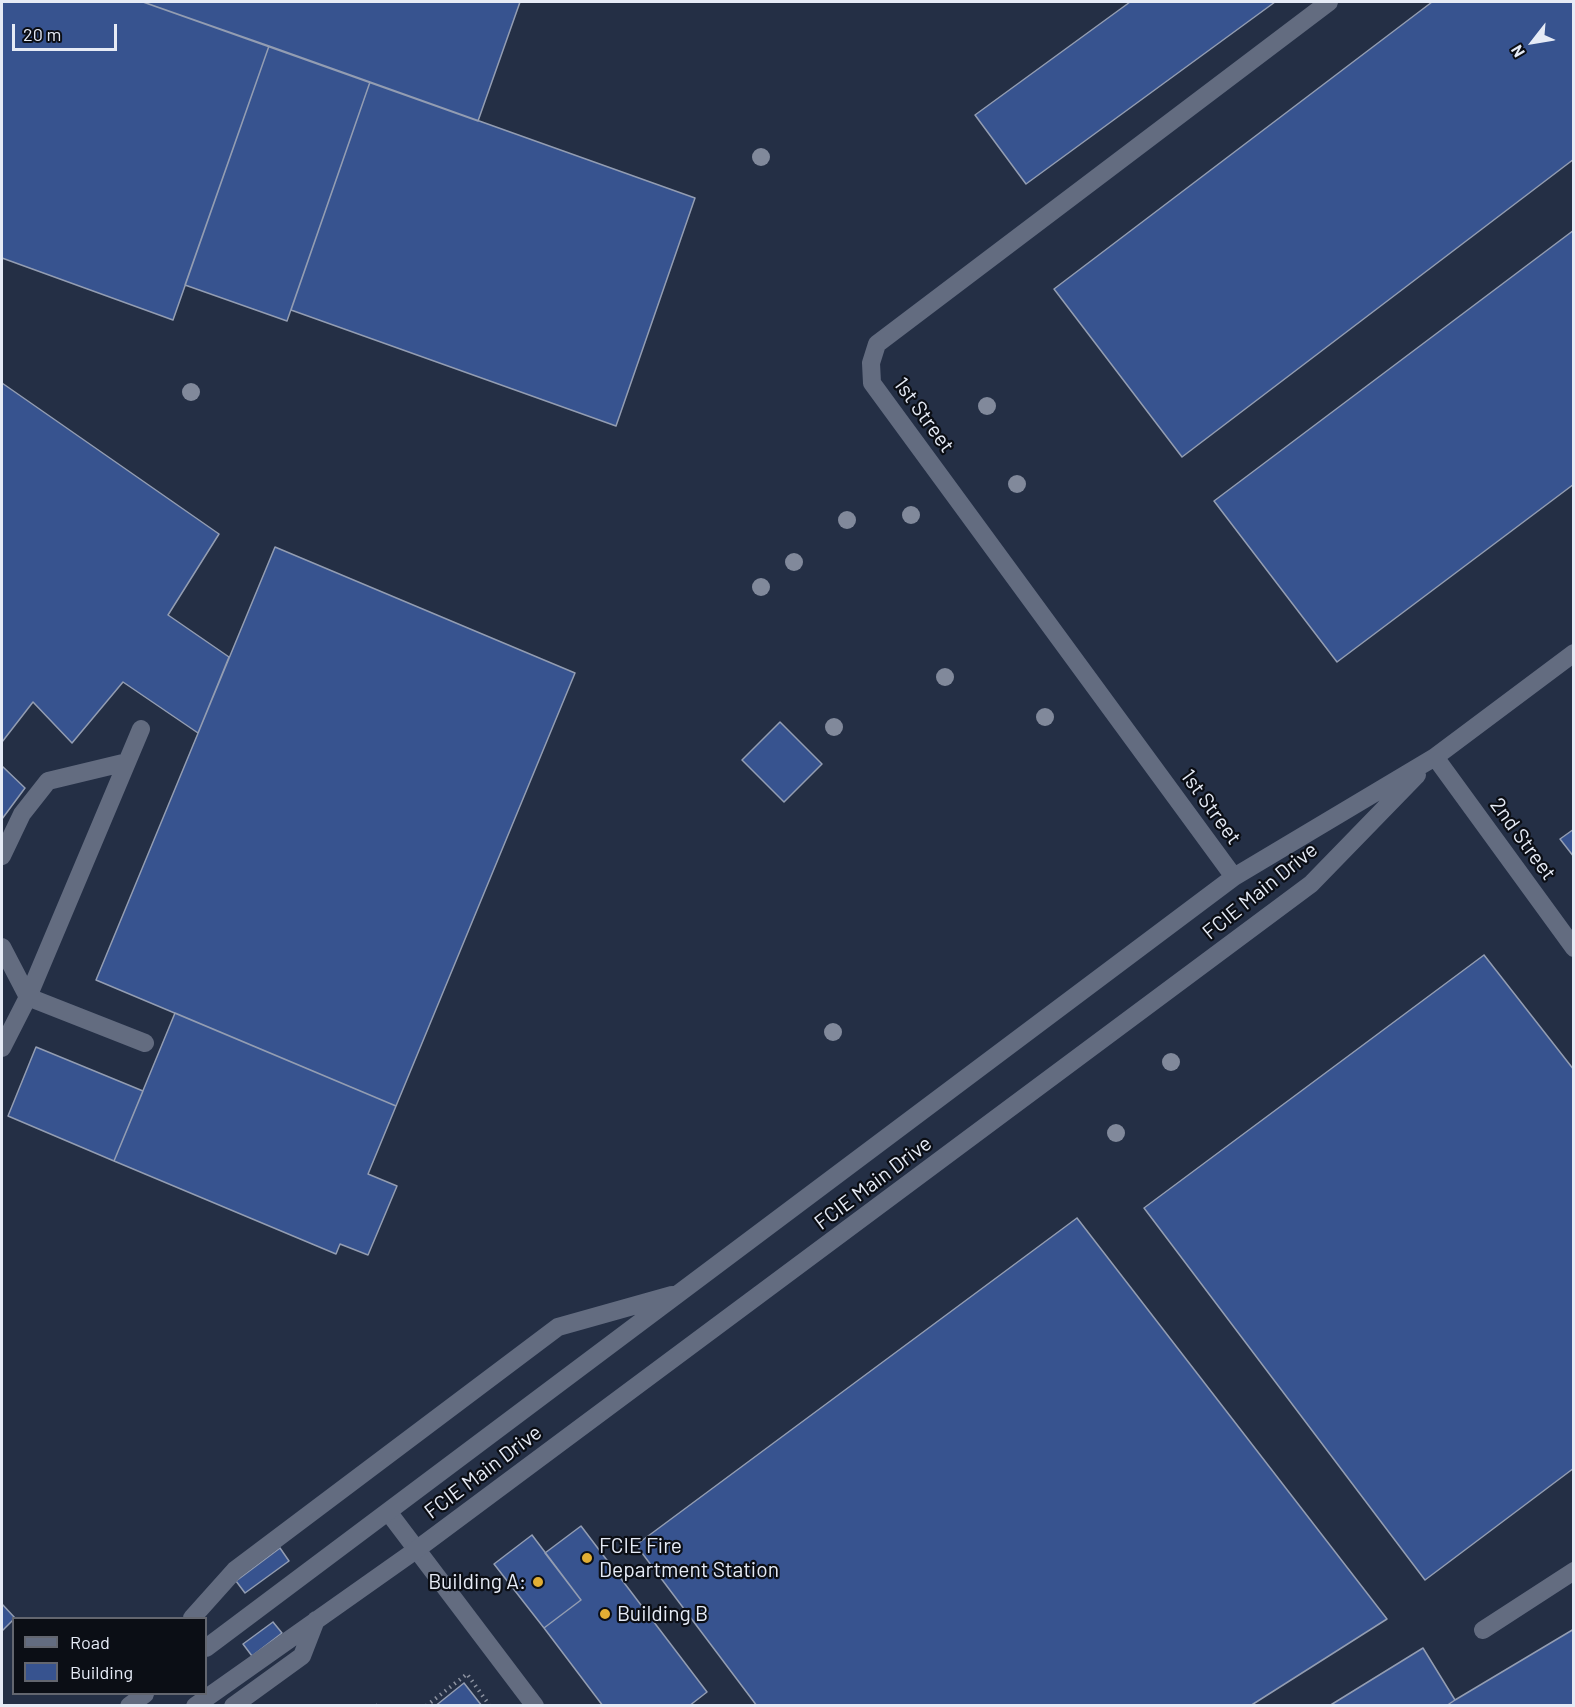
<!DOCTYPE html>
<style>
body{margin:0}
#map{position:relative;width:1575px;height:1707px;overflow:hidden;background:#1d2535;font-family:Barlow,sans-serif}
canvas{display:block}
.frame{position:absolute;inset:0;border:3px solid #e6ebf6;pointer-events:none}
.legend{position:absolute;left:12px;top:1617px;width:195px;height:78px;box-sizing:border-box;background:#0b0e15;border:2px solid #63666f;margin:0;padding:8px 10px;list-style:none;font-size:18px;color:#e6ebf6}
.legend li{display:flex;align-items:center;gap:12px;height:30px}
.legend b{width:30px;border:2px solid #63666f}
.north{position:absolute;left:1503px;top:12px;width:60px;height:60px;-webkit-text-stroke:4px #0b0e15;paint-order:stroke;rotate:239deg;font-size:16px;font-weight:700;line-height:24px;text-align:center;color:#e6ebf6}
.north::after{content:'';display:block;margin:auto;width:21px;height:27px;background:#e6ebf6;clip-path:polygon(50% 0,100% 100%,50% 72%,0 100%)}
.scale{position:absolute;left:12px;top:24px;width:105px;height:27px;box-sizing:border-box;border:3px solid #e6ebf6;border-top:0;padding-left:8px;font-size:18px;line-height:21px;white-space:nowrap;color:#e6ebf6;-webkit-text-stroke:4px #0b0e15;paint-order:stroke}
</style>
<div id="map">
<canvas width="1575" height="1707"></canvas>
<div class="frame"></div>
<ul class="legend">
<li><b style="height:8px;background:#636c80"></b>Road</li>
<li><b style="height:16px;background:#37538f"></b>Building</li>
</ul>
<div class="north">N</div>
<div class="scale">20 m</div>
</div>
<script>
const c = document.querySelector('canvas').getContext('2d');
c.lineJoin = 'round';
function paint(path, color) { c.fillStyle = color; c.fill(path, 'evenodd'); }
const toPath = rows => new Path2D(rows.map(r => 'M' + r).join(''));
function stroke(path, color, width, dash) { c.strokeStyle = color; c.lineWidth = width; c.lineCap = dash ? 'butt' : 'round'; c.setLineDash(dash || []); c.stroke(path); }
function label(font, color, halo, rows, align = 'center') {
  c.font = font + ' Barlow,sans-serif'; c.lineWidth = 4.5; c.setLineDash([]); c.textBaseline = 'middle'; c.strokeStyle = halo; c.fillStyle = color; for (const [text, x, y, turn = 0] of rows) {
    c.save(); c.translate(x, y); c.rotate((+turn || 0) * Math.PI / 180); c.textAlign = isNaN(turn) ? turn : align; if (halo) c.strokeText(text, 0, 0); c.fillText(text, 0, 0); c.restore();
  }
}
const built = toPath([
 [2,2,1573,2,1573,1705,2,1705],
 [14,1618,206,1618,206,1694,14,1694]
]);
const building = toPath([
 [2,2,143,2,269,46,173,320,2,258,2,2],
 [143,2,520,2,478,121,143,2],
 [1130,2,1275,2,1026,184,975,115,1130,2],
 [1432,2,1574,2,1574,159,1182,457,1054,289,1432,2],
 [269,46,370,82,287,321,185,285,269,46],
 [370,82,695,198,616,426,291,310,370,82],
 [1574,230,1574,484,1337,662,1214,501,1574,230],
 [2,383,219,534,168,615,229,657,198,733,123,682,72,743,33,702,2,742,2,383],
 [275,547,575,673,396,1106,96,980,275,547],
 [780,722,822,764,784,802,742,760,780,722],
 [2,766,25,788,2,819,2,766],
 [1574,829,1574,857,1560,839,1574,829],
 [1484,955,1574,1070,1574,1468,1425,1580,1144,1208,1484,955],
 [175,1013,396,1106,368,1174,397,1186,368,1255,340,1244,336,1254,114,1161,175,1013],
 [36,1047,143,1091,114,1161,8,1116,36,1047],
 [1077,1218,1387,1619,1250,1706,757,1706,636,1545,1077,1218],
 [581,1526,707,1692,689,1706,603,1706,544,1628,581,1600,545,1553,581,1526],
 [532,1535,581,1600,544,1628,494,1564,532,1535],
 [280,1548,289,1561,245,1593,236,1581,280,1548],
 [2,1604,15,1618,2,1631,2,1604],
 [273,1622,282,1633,252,1656,243,1644,273,1622],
 [1574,1629,1574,1706,1446,1706,1455,1700,1574,1629],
 [1423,1648,1455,1700,1446,1706,1329,1706,1423,1648],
 [464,1683,482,1706,435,1706,439,1703,464,1683]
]);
const path = toPath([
 [375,1705,376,1706],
 [426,1706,467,1674,490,1706]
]);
const service = toPath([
 [2,856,22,814,48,781,127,762],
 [2,947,28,997,145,1043],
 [2,1048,28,997,141,729],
 [389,1513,535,1706],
 [1483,1630,1574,1571]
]);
const minor = toPath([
 [1435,757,1574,948],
 [1234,877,872,383,871,363,877,344,1329,2],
 [192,1618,235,1570,558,1327,672,1295],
 [206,1648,1234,877,1435,757,1574,653],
 [129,1706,145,1694],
 [195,1706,416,1550,1311,884,1417,775],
 [233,1706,302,1656,316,1620]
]);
const trees = [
 [761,157],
 [191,392],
 [987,406],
 [1017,484],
 [911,515],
 [847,520],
 [794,562],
 [761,587],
 [945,677],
 [1045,717],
 [834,727],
 [833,1032],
 [1171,1062],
 [1116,1133]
];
const markers = [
 [587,1558,6,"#e2ae34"],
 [538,1582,6,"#e2ae34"],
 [605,1614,6,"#e2ae34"]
];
const streetNames = [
 ["1st Street",924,415,54],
 ["1st Street",1211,807,54],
 ["2nd Street",1523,839,54],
 ["FCIE Main Drive",1260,891,-39],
 ["FCIE Main Drive",873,1183,-37],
 ["FCIE Main Drive",483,1472,-37]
];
const poiNames = [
 ["FCIE Fire",599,1546],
 ["Department Station",599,1570],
 ["Building A:",526,1582,"right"],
 ["Building B",617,1614]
];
paint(built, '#242f45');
paint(building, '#37538f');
stroke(building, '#939db2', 1.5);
stroke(path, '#8b919f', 4, [1.5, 4.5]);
stroke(service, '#636c80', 18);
stroke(minor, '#636c80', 18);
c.fillStyle = '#81899b';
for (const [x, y] of trees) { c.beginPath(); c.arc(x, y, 9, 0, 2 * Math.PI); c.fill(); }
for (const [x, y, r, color] of markers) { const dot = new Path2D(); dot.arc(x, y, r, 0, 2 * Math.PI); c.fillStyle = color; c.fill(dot); stroke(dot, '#0b0e15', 2); }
label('21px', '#e6ebf6', '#0b0e15', streetNames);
label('21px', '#e6ebf6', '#0b0e15', poiNames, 'left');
</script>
